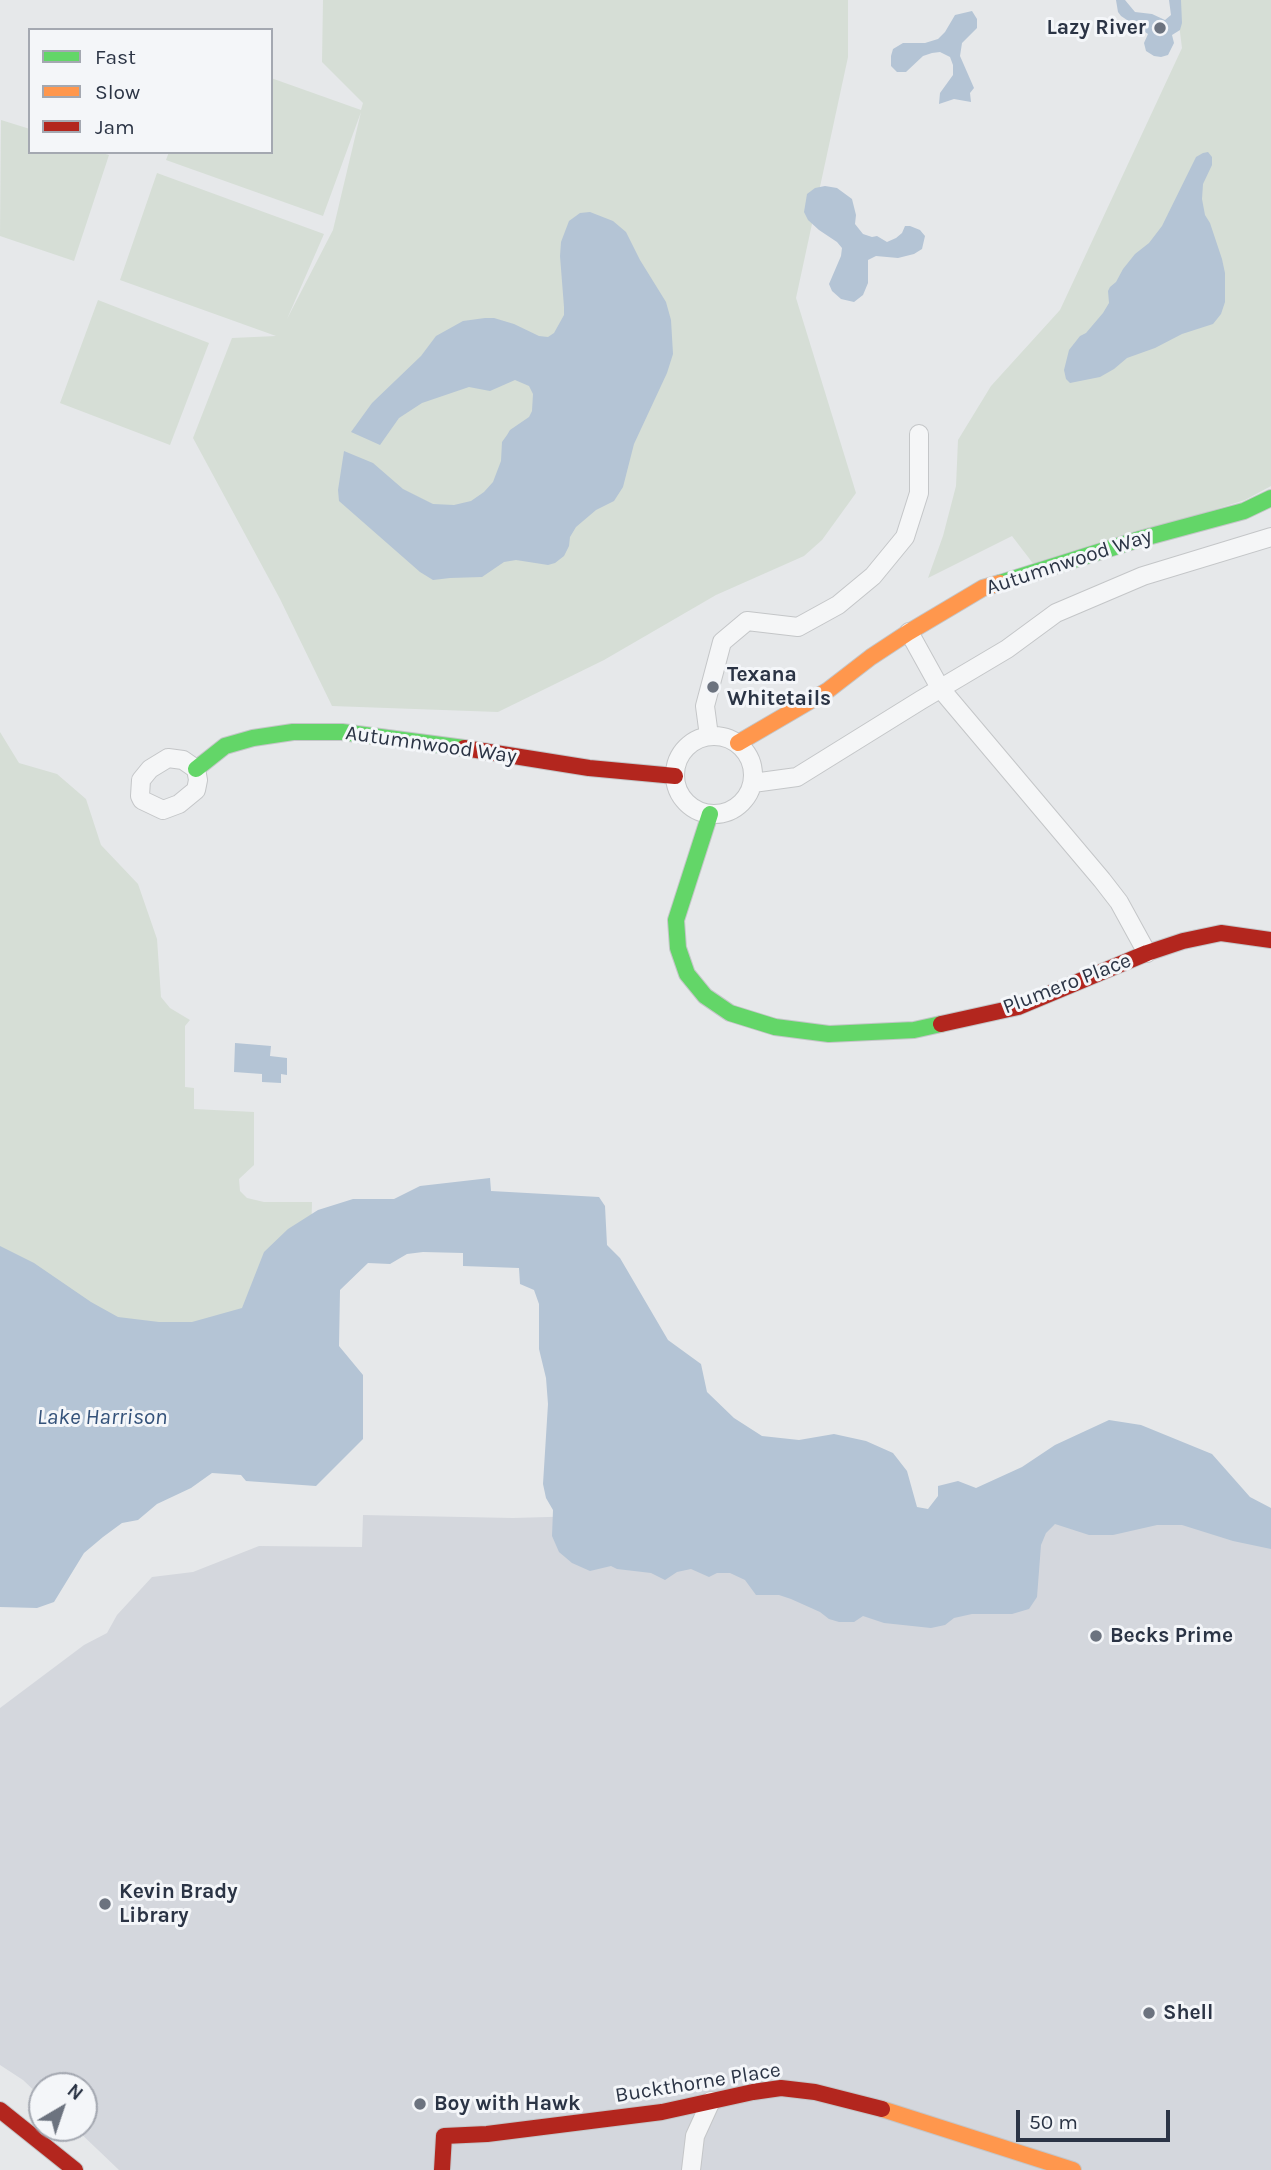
<!DOCTYPE html>
<style>
body{margin:0}
#map{position:relative;width:1271px;height:2170px;overflow:hidden;background:#e6e8ea;font-family:Karla,sans-serif}
canvas{display:block}
.legend{position:absolute;left:28px;top:28px;width:245px;height:126px;box-sizing:border-box;background:#f4f6f9;border:2px solid #a4a8b1;margin:0;padding:9px 12px;list-style:none;font-size:21px;color:#2b3445}
.legend li{display:flex;align-items:center;gap:14px;height:35px}
.legend b{width:35px;border:2px solid #a4a8b1}
.north{position:absolute;left:28px;top:2072px;width:70px;height:70px;box-sizing:border-box;background:#f4f6f9;border:2px solid #a4a8b1;border-radius:50%;rotate:39deg;font-size:19px;font-weight:700;line-height:28px;text-align:center;color:#2b3445}
.north::after{content:'';display:block;margin:auto;width:24px;height:32px;background:#6c737f;clip-path:polygon(50% 0,100% 100%,50% 72%,0 100%)}
.scale{position:absolute;left:1016px;top:2110px;width:154px;height:32px;box-sizing:border-box;border:4px solid #2b3445;border-top:0;padding-left:9px;font-size:21px;line-height:24px;white-space:nowrap;color:#2b3445;-webkit-text-stroke:5px #f4f6f9;paint-order:stroke}
</style>
<div id="map">
<canvas width="1271" height="2170"></canvas>
<ul class="legend">
<li><b style="height:9px;background:#63d668"></b>Fast</li>
<li><b style="height:9px;background:#ff974d"></b>Slow</li>
<li><b style="height:9px;background:#b3261e"></b>Jam</li>
</ul>
<div class="north">N</div>
<div class="scale">50 m</div>
</div>
<script>
const c = document.querySelector('canvas').getContext('2d');
c.lineJoin = 'round';
function paint(path, color) { c.fillStyle = color; c.fill(path, 'evenodd'); }
const toPath = rows => new Path2D(rows.map(r => 'M' + r).join(''));
function stroke(path, color, width, dash) { c.strokeStyle = color; c.lineWidth = width; c.lineCap = dash ? 'butt' : 'round'; c.setLineDash(dash || []); c.stroke(path); }
function label(font, color, halo, rows, align = 'center') {
  c.font = font + ' Karla,sans-serif'; c.lineWidth = 6; c.setLineDash([]); c.textBaseline = 'middle'; c.strokeStyle = halo; c.fillStyle = color; for (const [text, x, y, turn = 0] of rows) {
    c.save(); c.translate(x, y); c.rotate((+turn || 0) * Math.PI / 180); c.textAlign = isNaN(turn) ? turn : align; if (halo) c.strokeText(text, 0, 0); c.fillText(text, 0, 0); c.restore();
  }
}
const built = toPath([
 [1165,1500,1271,1532,1271,2170,119,2170,75,2128,84,2128,84,2086,42,2086,42,2098,23,2080,0,2065,0,1708,84,1645,107,1633,117,1615,152,1577,193,1572,259,1546,362,1547,363,1515,513,1518,687,1513,933,1542]
]);
const green = toPath([
 [323,0,848,0,848,57,796,298,856,493,822,540,804,556,716,595,604,660,498,712,332,706,280,599,193,438,232,338,276,336,120,280,157,173,324,234,287,319,333,230,361,112,323,216,166,160,169,152,271,152,271,78,361,110,363,103,322,62],
 [1176,0,1271,0,1271,486,1245,500,1035,566,1012,536,928,578,943,536,956,486,958,440,991,386,1060,310,1182,48],
 [1,120,30,129,30,152,99,152,109,155,74,261,0,236],
 [98,300,209,343,170,445,60,403],
 [0,732,19,763,57,774,86,799,101,845,138,884,157,939,161,997,170,1008,190,1020,185,1026,185,1087,194,1088,194,1109,254,1112,254,1165,239,1179,240,1191,247,1198,264,1202,312,1202,310,1280,0,1428]
]);
const water = toPath([
 [1116,0,1125,0,1135,12,1152,14,1165,20,1171,15,1169,0,1181,0,1182,23,1180,30,1172,35,1174,43,1168,55,1161,57,1154,56,1146,51,1144,43,1148,34,1121,16,1118,12],
 [972,11,977,19,977,28,962,43,960,56,974,88,970,93,971,102,954,99,939,104,940,93,953,75,953,65,950,57,940,52,932,53,923,56,906,72,897,72,891,66,891,56,893,49,903,43,925,43,938,39,945,32,955,15],
 [1208,152,1212,157,1212,165,1203,184,1202,199,1205,215,1210,223,1222,259,1225,273,1225,302,1221,314,1213,324,1182,334,1155,348,1127,358,1114,369,1100,377,1070,383,1066,379,1064,370,1069,350,1080,336,1086,333,1103,313,1109,303,1108,291,1110,287,1116,282,1123,269,1135,254,1149,243,1162,226,1196,157,1203,153],
 [825,186,837,188,852,199,856,215,855,224,863,234,872,237,877,236,887,242,896,238,902,233,905,226,910,226,920,230,925,236,922,249,914,254,898,258,876,256,868,260,868,283,863,295,854,302,841,299,832,291,829,284,841,256,842,248,837,242,819,230,808,220,804,212,807,194,815,188],
 [590,212,613,221,626,232,640,260,666,302,671,320,673,354,667,373,634,444,623,487,614,501,596,510,576,527,570,537,569,546,564,556,555,563,548,565,516,560,504,562,482,577,450,578,433,580,420,572,339,501,338,490,344,451,373,463,403,489,433,504,454,505,471,501,484,492,493,482,501,461,502,442,507,435,510,430,529,417,532,411,533,394,529,386,515,380,490,391,469,387,422,403,399,418,380,445,351,432,372,403,421,356,436,336,463,321,485,318,494,318,514,324,539,336,548,337,554,333,564,315,564,307,560,256,561,242,569,221,580,213],
 [235,1043,271,1046,270,1056,287,1058,287,1075,281,1074,281,1083,262,1082,262,1074,234,1072],
 [490,1178,491,1191,599,1197,605,1206,607,1245,620,1258,668,1340,701,1364,707,1392,734,1418,762,1436,799,1440,834,1434,866,1441,893,1453,907,1471,917,1507,928,1509,938,1496,938,1486,958,1481,976,1488,1022,1467,1055,1445,1109,1420,1141,1425,1212,1454,1250,1497,1271,1508,1271,1549,1233,1541,1182,1525,1157,1525,1113,1535,1089,1535,1055,1524,1046,1533,1041,1545,1037,1597,1029,1609,1012,1614,972,1614,954,1618,945,1625,931,1628,884,1623,863,1616,854,1622,839,1622,829,1619,820,1612,791,1599,779,1595,756,1595,745,1580,730,1573,717,1573,709,1577,691,1569,677,1572,665,1580,651,1573,617,1569,611,1566,590,1571,572,1563,559,1552,552,1536,553,1510,546,1498,543,1484,548,1404,546,1378,539,1349,539,1304,534,1290,520,1284,519,1268,463,1266,463,1253,423,1252,407,1254,390,1264,368,1263,340,1290,339,1346,363,1375,363,1439,316,1486,246,1481,241,1475,212,1473,191,1488,157,1504,138,1520,122,1523,103,1537,84,1553,54,1602,37,1608,0,1607,0,1246,34,1263,91,1302,118,1317,159,1322,192,1322,242,1308,264,1252,288,1229,318,1210,353,1199,394,1199,420,1186]
]);
const street = toPath([
 [909,632,940,688,1102,880,1119,902,1147,953],
 '675 775a39 39 0 1 1 78 0a39 39 0 1 1-78 0Z',
 [709,736,705,706,722,642,747,621,798,627,838,605,873,576,905,537,919,493,919,434],
 [168,758,183,760,196,769,198,780,196,790,179,804,163,810,142,800,140,796,141,780,150,769,168,758],
 [753,783,797,777,921,700,1007,649,1056,613,1143,576,1271,537],
 [691,2170,695,2136,711,2101]
]);
const fast = toPath([
 [1000,583,1140,539,1244,511,1271,498],
 [196,769,225,746,253,738,293,732,342,732,464,748],
 [710,814,676,920,678,948,687,974,705,996,730,1013,775,1027,829,1034,914,1030,941,1024]
]);
const slow = toPath([
 [738,743,827,691,871,657,909,632,983,588,1000,583],
 [882,2109,1073,2170]
]);
const jam = toPath([
 [464,748,589,768,675,776],
 [941,1024,1018,1007,1147,953,1183,941,1221,933,1271,940],
 [0,2110,75,2170],
 [442,2170,444,2136,487,2134,662,2112,753,2092,781,2088,815,2092,882,2109]
]);
const markers = [
 [1160,28,7,"#6c737f"],
 [713,687,7,"#6c737f"],
 [1096,1636,7,"#6c737f"],
 [105,1904,7,"#6c737f"],
 [1149,2013,7,"#6c737f"],
 [420,2104,7,"#6c737f"]
];
const poiNames = [
 ["Lazy River",1146,28,"right"],
 ["Texana",727,675],
 ["Whitetails",727,699],
 ["Becks Prime",1110,1636],
 ["Kevin Brady",119,1892],
 ["Library",119,1916],
 ["Shell",1163,2013],
 ["Boy with Hawk",434,2104]
];
const streetNames = [
 ["Autumnwood Way",1069,562,-18],
 ["Autumnwood Way",431,745,8],
 ["Plumero Place",1067,984,-21],
 ["Buckthorne Place",698,2083,-9]
];
const waterNames = [
 ["Lake Harrison",102,1417]
];
paint(built, '#d4d7dd');
paint(green, '#d6ded6');
paint(water, '#b4c4d5');
stroke(street, '#c4c6c8', 20);
stroke(fast, '#c4c6c8', 18);
stroke(slow, '#c4c6c8', 18);
stroke(jam, '#c4c6c8', 18);
stroke(street, '#f5f6f7', 18);
stroke(fast, '#63d668', 16);
stroke(slow, '#ff974d', 16);
stroke(jam, '#b3261e', 16);
for (const [x, y, r, color] of markers) { const dot = new Path2D(); dot.arc(x, y, r, 0, 2 * Math.PI); c.fillStyle = color; c.fill(dot); stroke(dot, '#f4f6f9', 2.5); }
label('bold 21px', '#2b3445', '#f4f6f9', poiNames, 'left');
label('21px', '#2b3445', '#f4f6f9', streetNames);
label('italic 23px', '#34527a', '#f4f6f9', waterNames);
</script>
